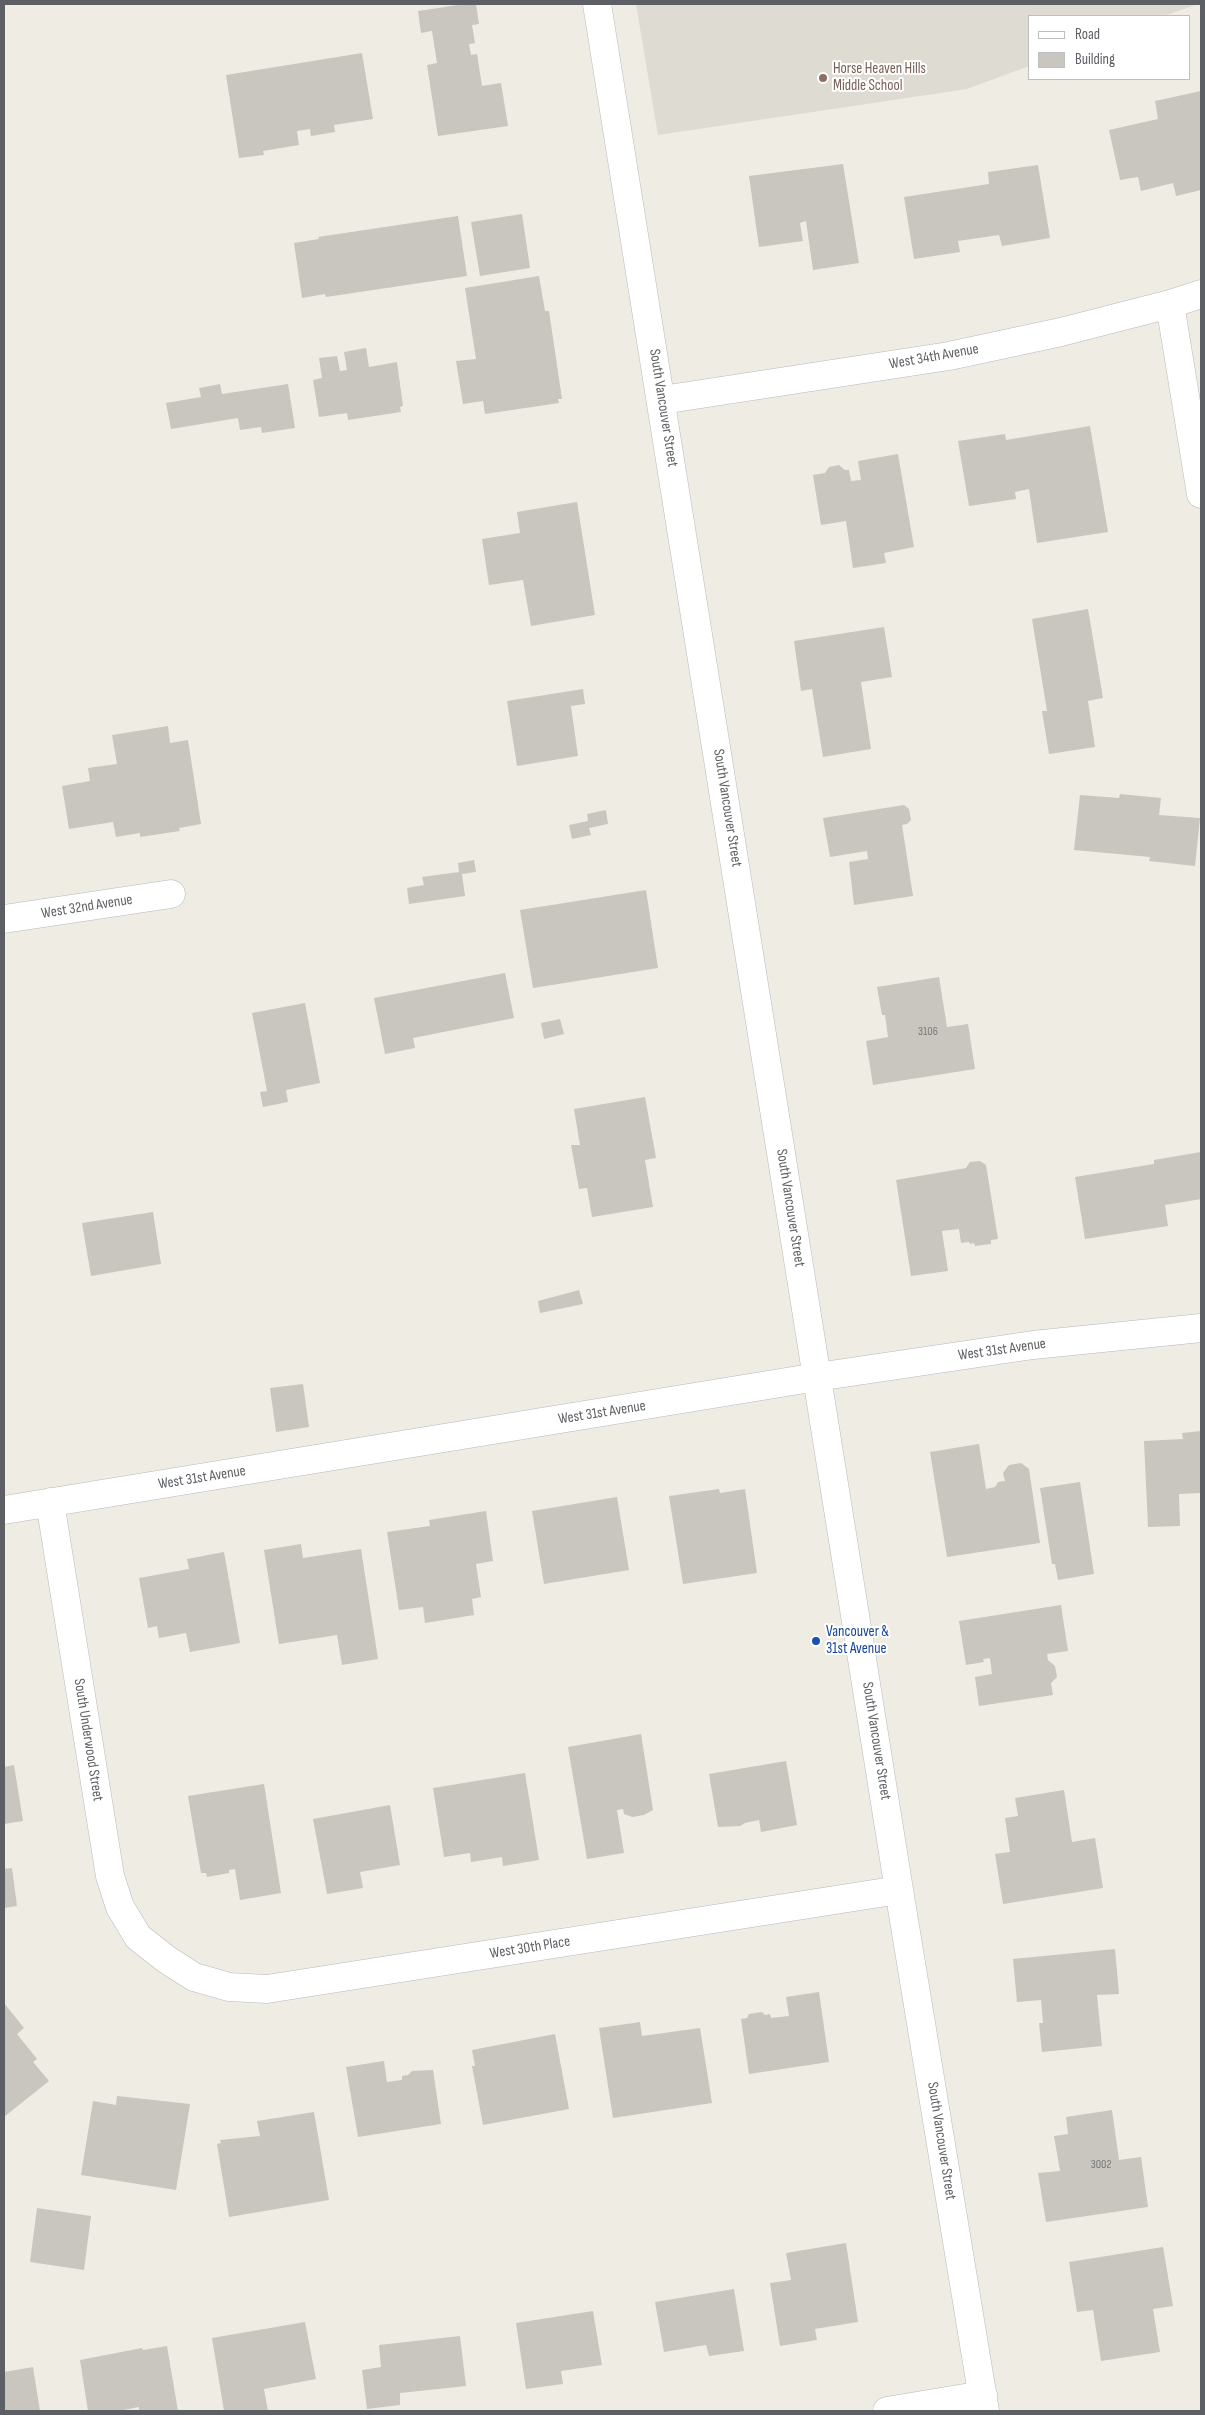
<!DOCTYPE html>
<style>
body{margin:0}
#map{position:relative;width:1205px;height:2415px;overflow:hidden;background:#eeece3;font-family:"Sofia Sans Condensed",sans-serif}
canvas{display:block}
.frame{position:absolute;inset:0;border:5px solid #5c5f63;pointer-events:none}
.legend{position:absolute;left:1028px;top:15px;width:162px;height:65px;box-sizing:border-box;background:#fff;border:1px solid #bebfc1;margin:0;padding:6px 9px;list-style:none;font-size:15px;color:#5c5f63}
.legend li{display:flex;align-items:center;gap:10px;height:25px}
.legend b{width:25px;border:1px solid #bebfc1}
</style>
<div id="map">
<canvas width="1205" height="2415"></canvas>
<div class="frame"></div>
<ul class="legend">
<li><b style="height:6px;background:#fff"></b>Road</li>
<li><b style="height:14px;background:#c9c6c0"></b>Building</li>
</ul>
</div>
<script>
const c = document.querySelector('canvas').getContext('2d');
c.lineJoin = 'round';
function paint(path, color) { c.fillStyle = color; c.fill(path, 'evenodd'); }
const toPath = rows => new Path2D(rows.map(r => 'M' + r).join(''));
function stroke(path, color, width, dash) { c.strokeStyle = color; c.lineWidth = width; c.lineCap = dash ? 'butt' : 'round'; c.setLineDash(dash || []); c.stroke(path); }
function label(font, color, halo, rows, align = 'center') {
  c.font = font + ' "Sofia Sans Condensed",sans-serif'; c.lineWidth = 4; c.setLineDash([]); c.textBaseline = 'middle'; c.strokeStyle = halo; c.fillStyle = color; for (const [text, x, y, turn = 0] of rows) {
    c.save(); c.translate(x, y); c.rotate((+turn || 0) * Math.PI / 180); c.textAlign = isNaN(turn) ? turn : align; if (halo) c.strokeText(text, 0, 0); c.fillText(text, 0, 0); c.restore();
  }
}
const education = toPath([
 [636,4,1198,4,1164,16,1029,16,1029,66,967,89,658,135]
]);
const building = toPath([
 [465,4,476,4,479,24,472,25,475,43,469,44,471,55,477,54,482,86,501,83,508,126,438,136,427,65,437,63,432,31,421,33,418,11],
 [362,53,373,119,334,125,335,132,311,136,310,129,297,131,299,145,263,151,264,155,239,158,226,75],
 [1201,91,1201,190,1176,196,1173,183,1141,191,1138,177,1120,180,1109,130,1158,119,1155,101],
 [843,164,859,263,813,270,806,221,800,223,803,241,759,247,749,176],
 [1038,165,1050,238,1002,246,999,235,958,241,960,252,914,259,904,197,989,184,988,172],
 [522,214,530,268,480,276,471,222],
 [458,216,467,276,326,297,325,294,302,298,294,243,319,239,318,237],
 [539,276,545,311,549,311,562,399,558,399,559,403,485,414,483,401,463,404,456,361,476,359,465,288],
 [366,348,369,367,397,362,403,406,400,407,401,412,348,420,347,413,319,417,313,380,322,378,319,358,337,356,340,371,347,370,344,352],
 [220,384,222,394,288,384,295,428,262,433,261,427,240,430,238,418,171,429,166,403,201,397,199,388],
 [1090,426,1108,532,1037,543,1029,489,1015,492,1016,499,969,506,958,441,1005,434,1006,440],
 [898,454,914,547,884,553,886,563,853,568,846,521,821,525,813,475,825,473,829,467,839,465,845,470,849,470,851,481,861,480,858,461],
 [577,502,595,615,531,626,523,580,489,585,482,539,520,533,517,512],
 [1088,609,1103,698,1088,701,1095,747,1049,754,1042,711,1047,711,1032,619],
 [884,627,892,677,861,682,871,749,823,757,812,689,801,691,794,641],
 [583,689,585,704,571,706,578,756,517,766,507,701],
 [168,726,170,743,188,740,201,824,179,828,180,831,140,837,140,833,116,837,113,822,69,829,62,786,90,781,88,768,117,764,112,735],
 [1120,794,1161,798,1159,815,1200,818,1195,866,1149,861,1150,857,1074,850,1080,795,1119,798],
 [904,805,909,809,911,820,907,824,902,825,913,896,854,905,849,862,868,859,867,851,830,857,823,818],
 [606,810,608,824,589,828,591,835,572,839,569,825,588,821,587,814],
 [474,860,476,872,462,874,465,896,409,904,407,888,424,885,422,877,459,872,458,863],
 [646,890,658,968,533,988,520,910],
 [505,973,514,1018,413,1038,415,1048,385,1054,374,998],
 [939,977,947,1027,968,1024,975,1069,873,1085,866,1041,888,1037,885,1015,882,1015,877,987],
 [305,1003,320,1083,286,1090,288,1102,263,1107,260,1092,267,1091,252,1013],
 [560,1019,564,1034,544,1039,541,1023],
 [645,1097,656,1158,645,1160,653,1207,592,1217,587,1188,579,1189,571,1145,580,1145,574,1109],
 [1201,1152,1201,1199,1165,1205,1168,1226,1085,1239,1075,1177,1154,1164,1154,1160],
 [980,1161,986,1165,998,1239,991,1240,991,1244,975,1246,974,1243,970,1244,969,1242,961,1243,959,1229,942,1231,948,1271,911,1276,896,1180,966,1168,970,1162],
 [153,1212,161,1264,91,1276,82,1223],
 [579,1290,583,1304,540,1313,538,1301],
 [303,1384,309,1427,276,1432,270,1388],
 [1201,1431,1201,1493,1179,1494,1180,1526,1148,1527,1144,1441,1183,1439,1182,1433],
 [979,1444,986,1489,995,1487,998,1482,1005,1481,1003,1473,1009,1465,1021,1463,1029,1469,1040,1543,947,1557,930,1452],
 [1080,1482,1094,1574,1058,1580,1055,1564,1052,1564,1040,1488],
 [719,1489,720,1493,745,1489,757,1573,683,1584,669,1496],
 [617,1497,629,1570,544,1584,532,1511],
 [486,1511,493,1561,476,1564,481,1597,472,1599,474,1615,425,1623,423,1607,399,1610,387,1532,430,1526,429,1520],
 [301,1544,303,1558,361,1549,378,1659,342,1665,337,1635,279,1644,264,1550],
 [224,1552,240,1643,190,1652,186,1633,159,1638,157,1626,148,1628,139,1578,189,1569,187,1559],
 [1061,1605,1068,1651,1047,1654,1048,1660,1055,1666,1057,1677,1051,1683,1053,1695,979,1706,975,1677,992,1674,990,1658,983,1659,984,1662,966,1665,959,1621],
 [641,1734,653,1810,644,1815,632,1817,624,1814,623,1809,617,1810,624,1853,587,1859,568,1747],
 [786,1761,797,1825,761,1832,759,1820,745,1823,740,1826,718,1827,709,1774],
 [14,1765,23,1821,4,1824,4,1767],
 [525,1773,539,1860,503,1866,502,1857,471,1862,470,1853,444,1857,433,1788],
 [264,1784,281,1893,240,1900,235,1869,229,1870,229,1873,207,1877,206,1873,201,1873,188,1796],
 [1064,1790,1072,1842,1095,1838,1103,1888,1003,1904,995,1854,1010,1852,1005,1818,1018,1816,1015,1798],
 [390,1805,400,1865,360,1872,363,1888,327,1894,313,1819],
 [12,1868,17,1906,4,1908,4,1869],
 [1115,1949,1119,1994,1097,1995,1102,2046,1042,2052,1039,2023,1043,2023,1041,2000,1017,2002,1013,1959],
 [819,1992,829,2062,749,2074,741,2019,747,2018,749,2014,762,2012,765,2015,770,2014,771,2018,789,2016,786,1997],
 [4,2003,24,2028,17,2034,37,2059,33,2062,49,2081,4,2117],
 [640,2022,642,2036,700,2028,712,2103,613,2118,599,2028],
 [555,2034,569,2109,483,2125,472,2066,475,2066,472,2050],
 [384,2061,387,2082,402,2080,402,2076,408,2075,412,2071,433,2070,441,2124,358,2137,346,2067],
 [117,2096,190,2104,176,2190,81,2175,93,2101,116,2105],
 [1112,2110,1119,2160,1141,2157,1148,2207,1046,2222,1038,2173,1060,2171,1054,2136,1068,2134,1066,2117],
 [314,2112,329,2200,229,2217,217,2144,221,2143,220,2140,260,2136,257,2121],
 [37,2208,91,2216,84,2270,30,2262],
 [846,2243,858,2322,815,2329,817,2340,780,2346,770,2283,791,2280,786,2253],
 [1163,2247,1173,2306,1153,2309,1160,2352,1101,2361,1093,2310,1077,2312,1069,2262],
 [734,2289,744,2351,709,2356,706,2345,664,2352,655,2302],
 [593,2311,602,2365,561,2371,563,2384,526,2389,516,2323],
 [305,2322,316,2379,264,2389,268,2411,224,2411,212,2338],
 [460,2336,466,2386,400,2393,400,2405,367,2409,362,2370,381,2367,379,2345],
 [167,2346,178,2411,139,2411,139,2407,118,2411,88,2411,80,2360,142,2348,143,2350],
 [33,2367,40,2411,4,2411,4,2372]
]);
const minor = toPath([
 [597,4,899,1890,985,2411],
 [1170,304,1201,494],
 [662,400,949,356,1061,332,1170,304,1201,294],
 [4,919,171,894],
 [50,1502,110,1876,120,1907,138,1937,166,1959,194,1977,229,1987,267,1989,899,1890],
 [4,1510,817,1377,1033,1345,1201,1328],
 [887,2411,983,2395]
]);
const markers = [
 [823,78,5,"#8d6e63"],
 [816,1641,5,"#1a4fb4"]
];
const numberNames = [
 ["3106",928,1032],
 ["3002",1101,2165]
];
const educationNames = [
 ["Horse Heaven Hills",833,69],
 ["Middle School",833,86]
];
const streetNames = [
 ["West 34th Avenue",934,357,-10],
 ["South Vancouver Street",663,408,81],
 ["South Vancouver Street",727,808,81],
 ["West 32nd Avenue",87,907,-9],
 ["South Vancouver Street",790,1208,81],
 ["West 31st Avenue",1002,1350,-8],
 ["West 31st Avenue",602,1413,-9],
 ["West 31st Avenue",202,1478,-9],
 ["South Underwood Street",88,1740,81],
 ["South Vancouver Street",876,1741,81],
 ["West 30th Place",530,1948,-9],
 ["South Vancouver Street",941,2141,81]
];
const transitNames = [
 ["Vancouver &",826,1632],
 ["31st Avenue",826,1649]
];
paint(education, '#dddbd2');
paint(building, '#c9c6c0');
stroke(minor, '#b6b9bd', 29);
stroke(minor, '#fff', 28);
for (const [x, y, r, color] of markers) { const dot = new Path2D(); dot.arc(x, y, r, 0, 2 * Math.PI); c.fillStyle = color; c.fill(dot); stroke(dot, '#fff', 2); }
label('12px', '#77797a', null, numberNames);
label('15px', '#785e54', '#fff', educationNames, 'left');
label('15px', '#5c5f63', '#fff', streetNames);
label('15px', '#164399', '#fff', transitNames, 'left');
</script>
